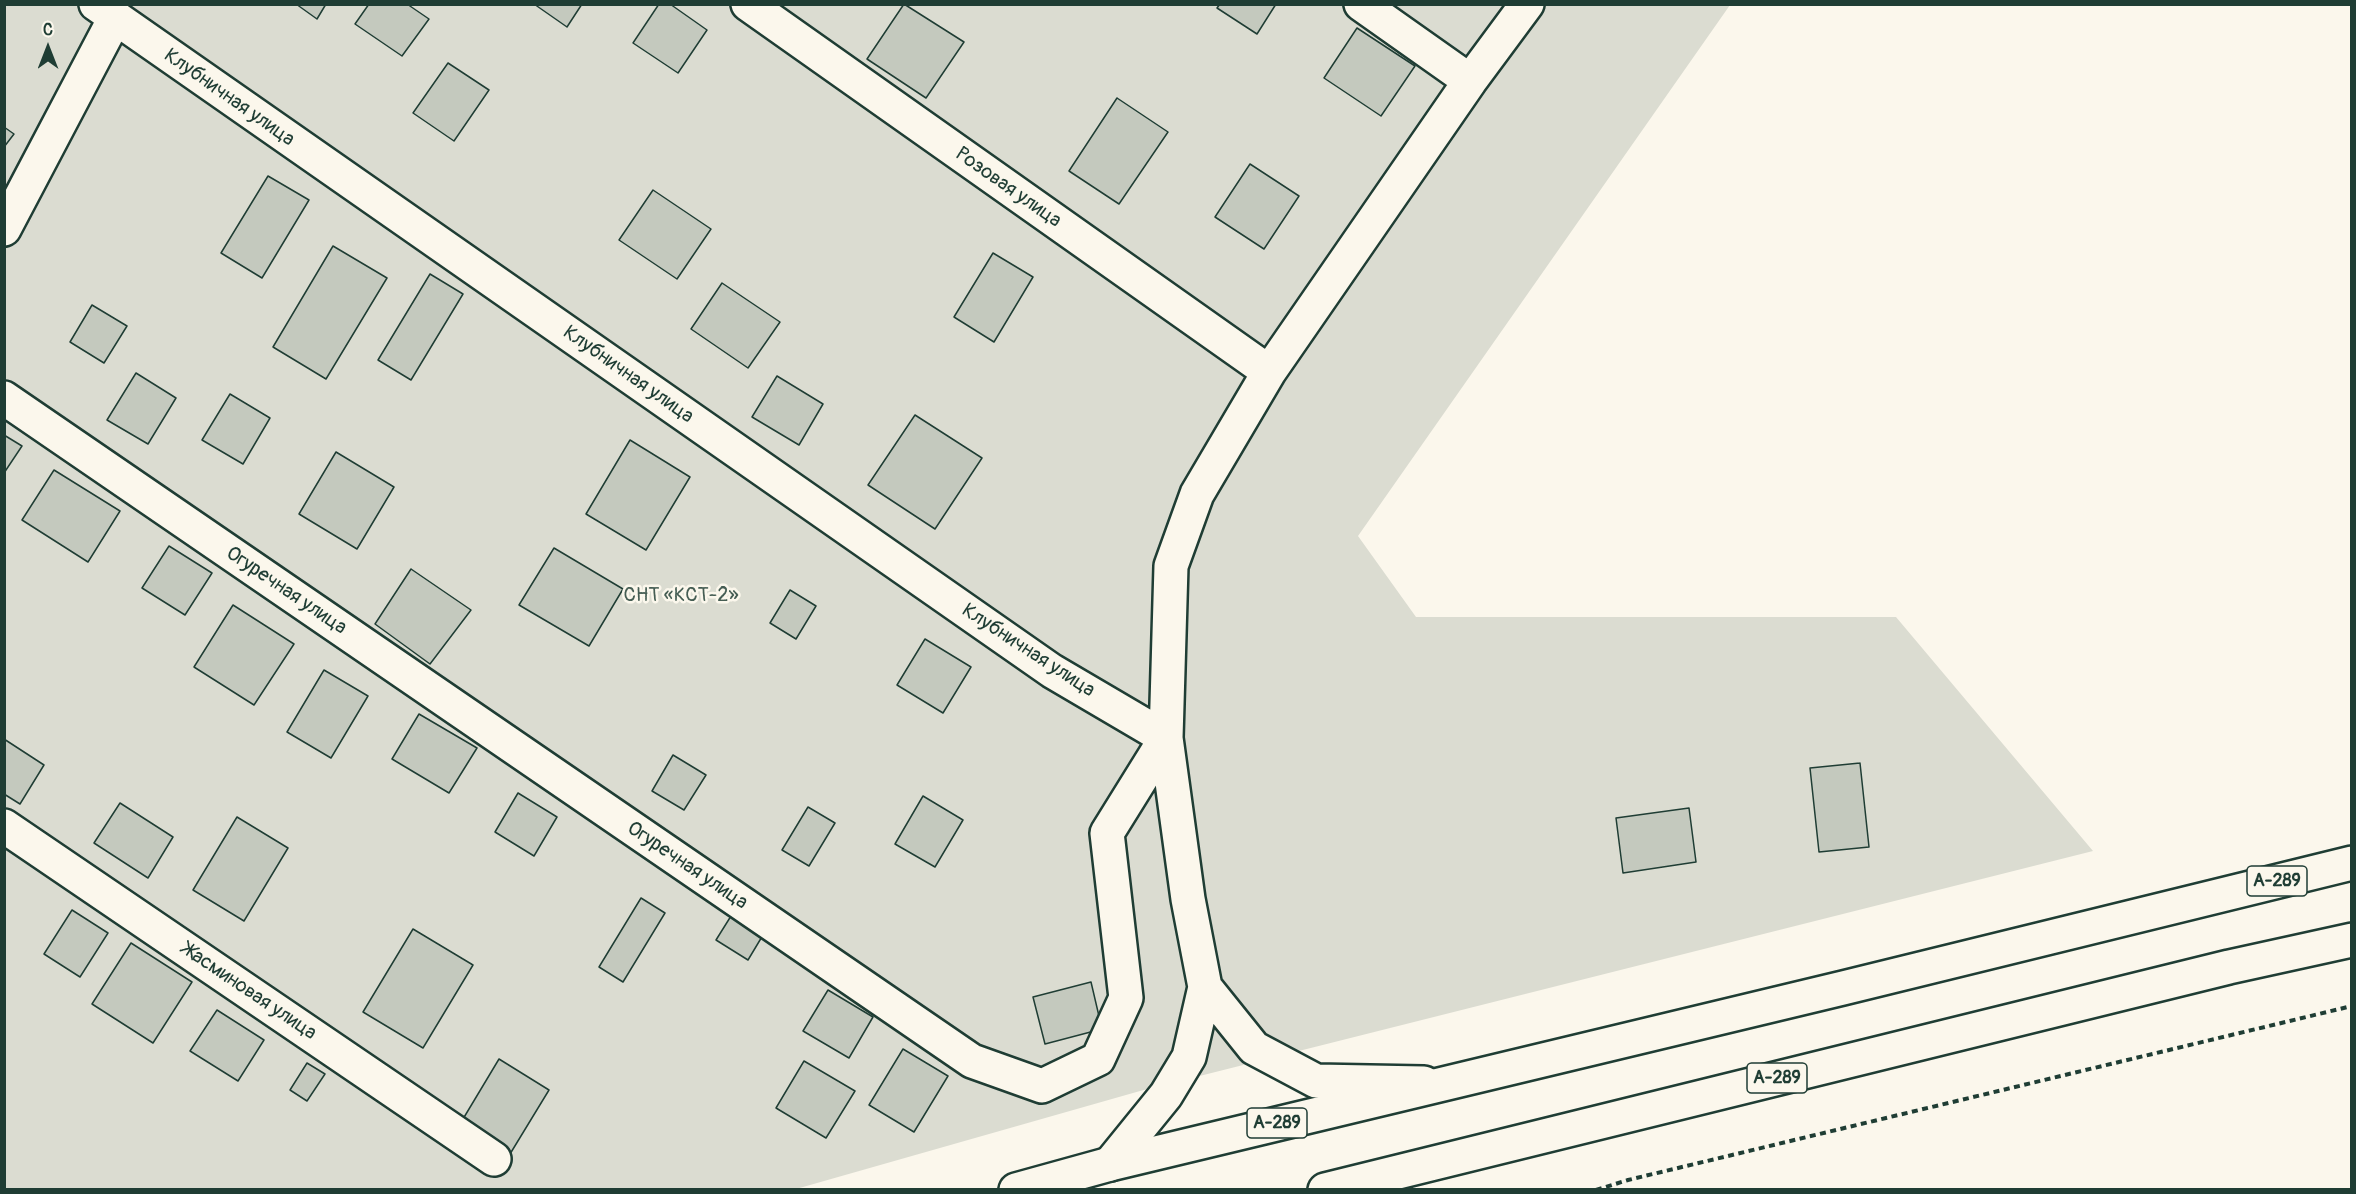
<!DOCTYPE html>
<meta charset="utf-8">
<style>
body{margin:0}
#map{position:relative;width:2356px;height:1194px;overflow:hidden;background:#fbf7ec;font-family:Pangolin,sans-serif}
canvas{display:block}
.frame{position:absolute;inset:0;border:6px solid #1f3d34;pointer-events:none}
.north{position:absolute;left:18px;top:18px;width:60px;height:60px;-webkit-text-stroke:4px #fbf7ec;paint-order:stroke;rotate:0deg;font-size:16px;font-weight:700;line-height:24px;text-align:center;color:#1f3d34}
.north::after{content:'';display:block;margin:auto;width:21px;height:27px;background:#1f3d34;clip-path:polygon(50% 0,100% 100%,50% 72%,0 100%)}
</style>
<div id="map">
<canvas width="2356" height="1194"></canvas>
<div class="frame"></div>
<div class="north">С</div>
</div>
<script>
const c = document.querySelector('canvas').getContext('2d');
c.lineJoin = 'round';
function paint(path, color) { c.fillStyle = color; c.fill(path, 'evenodd'); }
const toPath = rows => new Path2D(rows.map(r => 'M' + r).join(''));
function stroke(path, color, width, dash) { c.strokeStyle = color; c.lineWidth = width; c.lineCap = dash ? 'butt' : 'round'; c.setLineDash(dash || []); c.stroke(path); }
function label(font, color, halo, rows, align = 'center') {
  c.font = font + ' Pangolin,sans-serif'; c.lineWidth = 5; c.setLineDash([]); c.textBaseline = 'middle'; c.strokeStyle = halo; c.fillStyle = color; for (const [text, x, y, turn = 0] of rows) {
    c.save(); c.translate(x, y); c.rotate((+turn || 0) * Math.PI / 180); c.textAlign = isNaN(turn) ? turn : align; if (halo) c.strokeText(text, 0, 0); c.fillText(text, 0, 0); c.restore();
  }
}
const green = toPath([
 [5,5,1730,5,1358,536,1416,617,1896,617,2093,851,1140,1091,796,1189,5,1190]
]);
const building = toPath([
 [296,4,326,4,317,19,296,4],
 [369,4,407,4,429,19,402,56,355,24,369,4],
 [534,4,582,4,567,27,534,4],
 [659,4,670,4,707,30,678,73,633,43,659,4],
 [904,4,964,42,926,98,867,59,904,4],
 [1220,4,1276,4,1257,34,1217,8,1220,4],
 [1357,28,1415,66,1381,116,1324,78,1357,28],
 [448,63,489,90,454,141,413,113,448,63],
 [1117,98,1168,132,1119,204,1069,171,1117,98],
 [4,127,14,134,4,147,4,127],
 [1250,164,1299,196,1264,249,1215,217,1250,164],
 [268,176,309,200,262,278,221,253,268,176],
 [653,190,711,229,677,279,619,240,653,190],
 [333,246,387,278,326,379,273,347,333,246],
 [993,253,1033,277,994,342,954,317,993,253],
 [430,274,463,294,411,380,378,360,430,274],
 [722,283,780,322,748,368,691,329,722,283],
 [92,305,127,326,104,363,70,342,92,305],
 [136,373,176,398,148,444,107,420,136,373],
 [777,376,823,404,799,445,752,417,777,376],
 [230,394,270,418,243,464,202,440,230,394],
 [915,415,982,458,935,529,868,485,915,415],
 [4,435,22,446,4,473,4,435],
 [630,440,690,477,646,550,586,514,630,440],
 [336,452,394,487,357,549,299,514,336,452],
 [54,470,120,511,88,562,22,520,54,470],
 [169,546,212,573,185,615,142,588,169,546],
 [554,548,623,589,589,646,519,605,554,548],
 [411,569,471,610,430,664,375,624,411,569],
 [790,590,816,606,796,639,770,623,790,590],
 [233,605,294,644,254,705,194,667,233,605],
 [925,639,971,667,943,713,897,685,925,639],
 [324,670,368,696,331,758,287,732,324,670],
 [419,714,477,748,449,793,392,759,419,714],
 [4,739,44,765,20,804,4,794,4,739],
 [673,755,706,775,684,810,652,791,673,755],
 [1860,763,1869,847,1819,852,1810,768,1860,763],
 [518,793,557,817,534,856,495,832,518,793],
 [923,796,963,820,935,867,895,844,923,796],
 [120,803,173,837,148,878,94,843,120,803],
 [808,807,835,823,809,866,782,850,808,807],
 [1689,808,1696,862,1623,873,1616,818,1689,808],
 [237,817,288,848,244,921,193,890,237,817],
 [641,898,665,913,623,982,599,967,641,898],
 [72,910,108,933,80,977,44,954,72,910],
 [731,916,763,935,748,960,716,940,731,916],
 [413,929,473,965,423,1048,363,1012,413,929],
 [131,943,192,982,153,1043,92,1004,131,943],
 [1091,982,1102,1029,1045,1044,1033,997,1091,982],
 [828,990,873,1017,849,1058,803,1031,828,990],
 [217,1010,264,1040,238,1081,190,1051,217,1010],
 [903,1049,948,1076,914,1132,869,1105,903,1049],
 [499,1059,549,1090,510,1154,460,1124,499,1059],
 [804,1061,855,1091,826,1138,776,1108,804,1061],
 [307,1063,325,1074,307,1101,290,1090,307,1063]
]);
const path = toPath([
 [1596,1190,1628,1180,2352,1006]
]);
const street = toPath([
 [748,4,1269,372],
 [1361,4,1470,81],
 [4,229,115,18],
 [4,398,972,1061,1042,1086,1098,1059,1126,998,1107,833,1166,738,1052,671,96,4],
 [4,826,494,1159],
 [1205,987,1254,1048,1316,1081,1424,1083],
 [1110,1164,1166,1095,1189,1057,1205,987,1188,899,1166,738,1171,566,1197,494,1269,372,1470,81,1527,4]
]);
const highway = toPath([
 [1016,1190,1110,1164,1843,988,2352,863],
 [1325,1190,2229,967,2352,940]
]);
const shields = [
 [2277,881,60],
 [1777,1078,60],
 [1277,1123,60]
];
const shieldNames = [
 ["А-289",2277,881],
 ["А-289",1777,1078],
 ["А-289",1277,1123]
];
const streetNames = [
 ["Клубничная улица",229,98,35],
 ["Розовая улица",1008,188,35],
 ["Клубничная улица",628,375,35],
 ["Огуречная улица",286,591,34],
 ["Клубничная улица",1028,651,33],
 ["Огуречная улица",687,866,34],
 ["Жасминовая улица",249,992,34]
];
const parkNames = [
 ["СНТ «КСТ-2»",681,596]
];
paint(green, '#dbdcd1');
paint(building, '#c4c9be');
stroke(building, '#1f3d34', 1.5);
stroke(street, '#1f3d34', 38);
stroke(highway, '#1f3d34', 38);
stroke(path, '#1f3d34', 4, [6, 4.5]);
stroke(street, '#fbf7ec', 33);
stroke(highway, '#fbf7ec', 33);
for (const [x, y, w] of shields) { const box = new Path2D(); box.roundRect(x - w / 2, y - 15, w, 30, 4.5); c.fillStyle = '#fbf7ec'; c.fill(box); stroke(box, '#1f3d34', 1.5); }
label('bold 18px', '#1f3d34', null, shieldNames);
label('20px', '#1f3d34', '#fbf7ec', streetNames);
label('20px', '#455d53', '#fbf7ec', parkNames);
</script>
